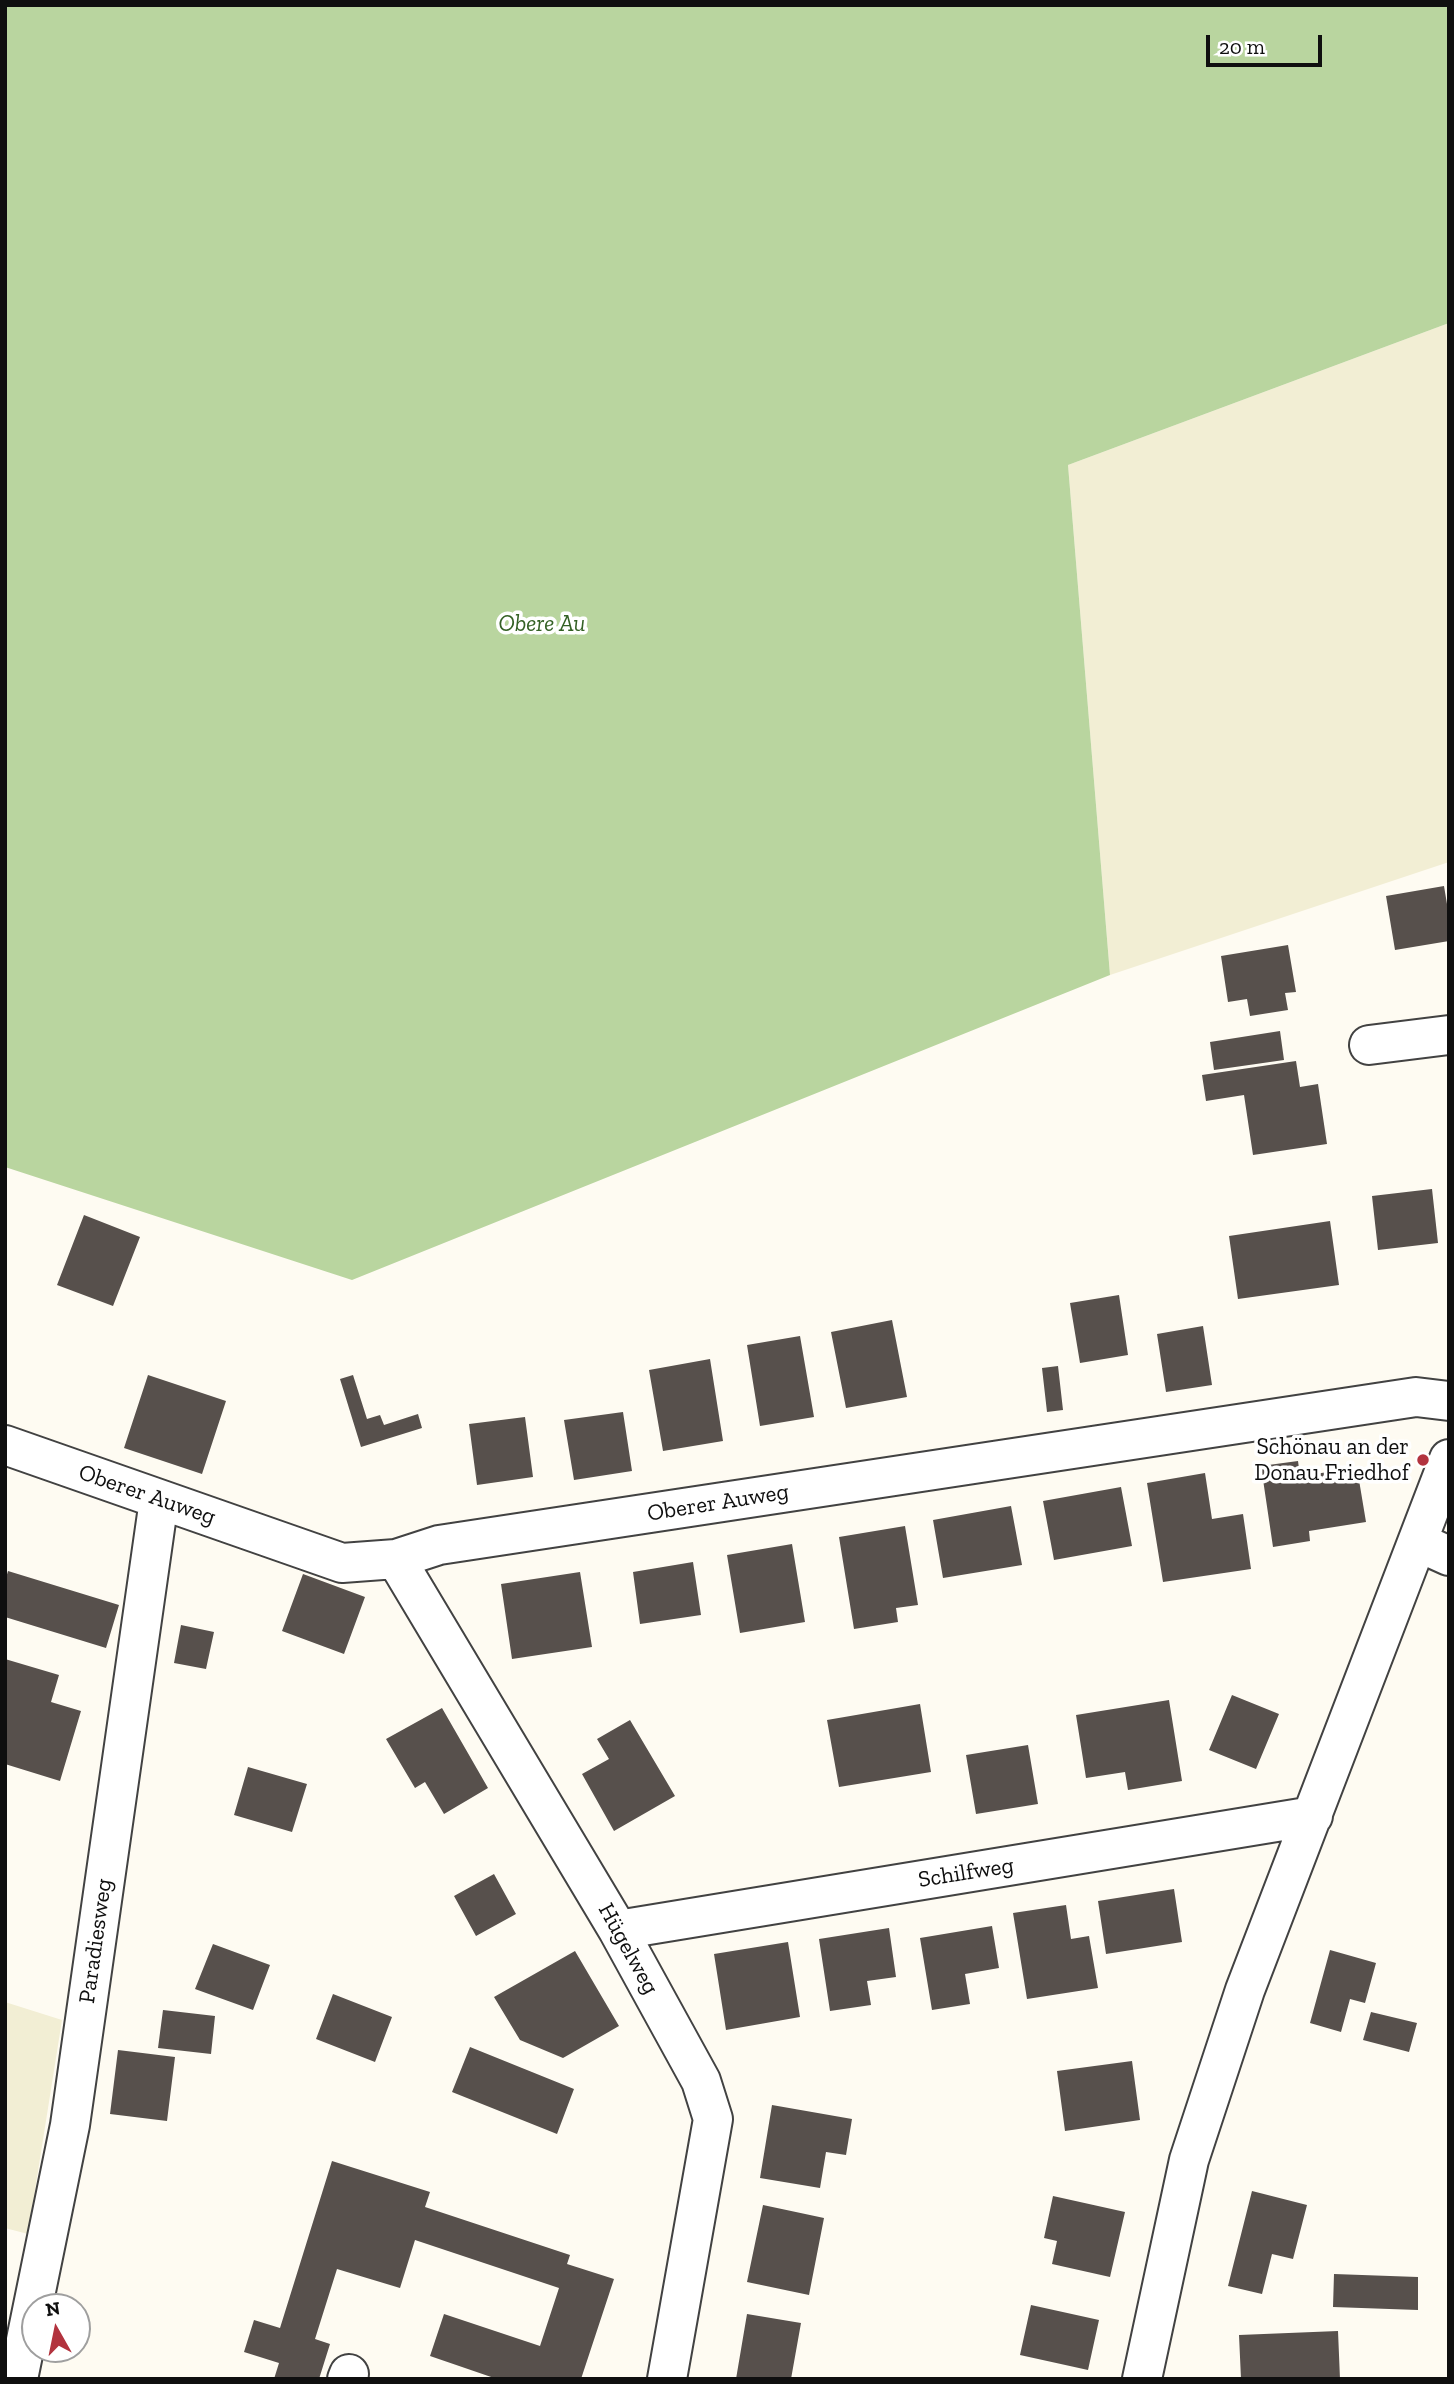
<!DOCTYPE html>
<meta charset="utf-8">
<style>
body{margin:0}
#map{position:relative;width:1454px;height:2384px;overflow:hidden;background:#fefbf2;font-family:"Zilla Slab",serif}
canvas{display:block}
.frame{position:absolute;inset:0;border:7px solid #0f0f0f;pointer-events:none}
.north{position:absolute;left:21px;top:2293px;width:70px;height:70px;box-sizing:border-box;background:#fff;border:2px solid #9f9f9f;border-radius:50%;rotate:351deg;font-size:19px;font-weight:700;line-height:28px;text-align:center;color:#0f0f0f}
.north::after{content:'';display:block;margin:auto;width:24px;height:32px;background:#b2333e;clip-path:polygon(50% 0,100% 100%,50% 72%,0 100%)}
.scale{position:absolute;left:1206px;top:35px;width:116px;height:32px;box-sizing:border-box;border:4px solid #0f0f0f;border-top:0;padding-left:9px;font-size:21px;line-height:24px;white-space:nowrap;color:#0f0f0f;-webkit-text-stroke:5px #fff;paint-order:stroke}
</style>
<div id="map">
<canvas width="1454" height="2384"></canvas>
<div class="frame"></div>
<div class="north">N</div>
<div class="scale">20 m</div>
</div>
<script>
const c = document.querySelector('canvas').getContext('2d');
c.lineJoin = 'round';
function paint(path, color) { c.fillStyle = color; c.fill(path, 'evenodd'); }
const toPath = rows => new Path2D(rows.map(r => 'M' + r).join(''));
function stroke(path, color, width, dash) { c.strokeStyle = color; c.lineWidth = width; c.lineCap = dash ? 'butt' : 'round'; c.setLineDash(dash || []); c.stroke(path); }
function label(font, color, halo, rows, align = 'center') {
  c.font = font + ' "Zilla Slab",serif'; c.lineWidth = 7; c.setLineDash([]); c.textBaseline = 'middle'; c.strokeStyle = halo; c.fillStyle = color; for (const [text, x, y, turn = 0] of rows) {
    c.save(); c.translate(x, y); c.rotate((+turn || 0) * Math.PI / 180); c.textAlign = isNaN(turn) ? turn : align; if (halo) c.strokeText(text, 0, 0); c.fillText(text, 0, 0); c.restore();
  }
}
const farmland = toPath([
 [1449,323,1449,862,1110,975,1068,465],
 [5,2002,62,2020,28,2234,5,2228]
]);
const forest = toPath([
 [5,5,1449,5,1449,323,1068,465,1110,975,352,1280,5,1167]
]);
const building = toPath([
 [1444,886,1449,916,1449,941,1395,950,1386,896],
 [1288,945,1296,992,1285,993,1288,1010,1250,1016,1247,999,1228,1002,1221,956],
 [1280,1031,1284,1060,1214,1070,1210,1042],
 [1296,1061,1300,1087,1318,1084,1327,1144,1253,1155,1244,1095,1206,1101,1202,1075],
 [1432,1189,1438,1243,1378,1250,1372,1196],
 [84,1215,140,1237,113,1306,57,1285],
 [1330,1221,1339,1285,1238,1299,1229,1236],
 [1119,1295,1128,1355,1080,1363,1070,1303],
 [892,1320,907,1397,846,1408,831,1332],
 [1203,1326,1212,1385,1166,1392,1157,1334],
 [800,1336,814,1417,760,1426,747,1345],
 [710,1359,723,1441,663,1451,649,1370],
 [1058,1366,1063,1410,1047,1412,1042,1368],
 [148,1375,226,1401,202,1474,124,1448],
 [353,1375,367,1419,380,1415,384,1425,418,1414,422,1428,361,1447,340,1379],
 [623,1412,632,1471,574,1480,564,1420],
 [525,1417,533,1477,477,1485,469,1424],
 [1298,1461,1300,1476,1357,1468,1366,1522,1309,1531,1310,1541,1273,1547,1261,1466],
 [1205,1473,1212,1519,1243,1514,1251,1569,1163,1582,1147,1483],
 [1121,1487,1132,1546,1054,1560,1043,1501],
 [1011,1506,1022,1565,943,1578,933,1520],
 [905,1526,918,1605,896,1608,898,1622,854,1629,839,1537],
 [792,1544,805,1622,740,1633,727,1555],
 [693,1562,701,1615,640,1624,633,1572],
 [8,1571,119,1605,106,1648,5,1617,5,1581],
 [580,1572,592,1647,512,1659,501,1584],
 [303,1574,365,1597,344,1654,282,1631],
 [181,1625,214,1632,206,1669,174,1663],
 [5,1659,59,1675,51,1702,81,1711,60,1781,5,1764,7,1754,5,1753],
 [1232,1695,1279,1714,1256,1769,1209,1750],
 [1169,1700,1182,1781,1128,1790,1125,1772,1086,1778,1076,1715],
 [920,1704,931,1772,839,1787,827,1720],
 [442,1708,488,1788,444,1814,425,1782,415,1788,386,1739],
 [630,1720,675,1796,614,1831,582,1774,609,1759,597,1739],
 [1028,1745,1038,1804,976,1814,966,1755],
 [248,1767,307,1784,292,1832,234,1815],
 [494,1874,516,1914,476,1936,454,1896],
 [1174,1889,1182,1942,1106,1954,1098,1901],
 [1066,1905,1071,1939,1089,1936,1098,1988,1027,1999,1013,1913],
 [992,1926,999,1968,965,1974,970,2004,932,2010,920,1938],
 [889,1928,896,1977,867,1981,871,2005,830,2011,819,1939],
 [788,1942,800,2017,726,2030,714,1954],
 [213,1944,270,1965,253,2010,195,1989],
 [1330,1950,1376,1963,1365,2003,1350,1999,1341,2032,1310,2023],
 [575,1951,619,2026,563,2058,520,2040,494,1997],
 [333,1994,392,2017,375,2062,316,2039],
 [163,2010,215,2016,211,2054,158,2048],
 [1371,2012,1417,2023,1409,2052,1363,2040],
 [470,2047,574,2089,557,2134,452,2092],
 [118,2050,175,2057,167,2121,110,2114],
 [1132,2061,1140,2120,1065,2131,1057,2071],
 [772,2105,852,2119,846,2155,826,2152,820,2188,760,2178],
 [332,2161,430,2192,425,2207,570,2255,567,2264,614,2279,581,2379,497,2379,430,2356,444,2314,540,2346,559,2288,415,2240,400,2288,337,2269,315,2339,330,2344,319,2379,274,2379,279,2363,244,2352,254,2320,280,2328],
 [1252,2191,1307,2205,1293,2259,1272,2254,1262,2294,1228,2286],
 [1053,2196,1125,2212,1110,2277,1052,2264,1057,2241,1044,2238],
 [763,2205,824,2218,809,2295,747,2282],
 [1334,2274,1418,2277,1418,2310,1333,2307],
 [1031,2305,1099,2320,1088,2370,1020,2355],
 [747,2314,801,2323,791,2379,736,2379],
 [1338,2331,1340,2379,1241,2379,1239,2335]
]);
const minor = toPath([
 [1369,1045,1449,1035],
 [5,1445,342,1563,396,1559,439,1545,1416,1397,1449,1401],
 [1418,1542,1449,1556],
 [396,1559,618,1930,701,2081,713,2119,667,2379],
 [618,1930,1313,1816],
 [18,2379,70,2125,159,1500],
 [347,2379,349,2374],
 [1142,2379,1189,2160,1245,1990,1449,1459]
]);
const markers = [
 [1423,1460,7,"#b2333e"]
];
const parkNames = [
 ["Obere Au",542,624]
];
const poiNames = [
 ["Schönau an der",1409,1447],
 ["Donau Friedhof",1409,1473]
];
const streetNames = [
 ["Oberer Auweg",147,1495,19],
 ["Oberer Auweg",718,1503,-9],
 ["Schilfweg",966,1873,-9],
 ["Paradiesweg",96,1941,-82],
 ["Hügelweg",628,1949,61]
];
paint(farmland, '#f2eed4');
paint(forest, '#b9d59f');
paint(building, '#57504c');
stroke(minor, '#424242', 42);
stroke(minor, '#fff', 38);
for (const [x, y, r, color] of markers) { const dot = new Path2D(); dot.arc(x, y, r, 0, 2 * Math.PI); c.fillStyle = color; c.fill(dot); stroke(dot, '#fff', 2.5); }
label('italic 23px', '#346125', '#fff', parkNames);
label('23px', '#0f0f0f', '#fff', poiNames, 'right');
label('23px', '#0f0f0f', '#fff', streetNames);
</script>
